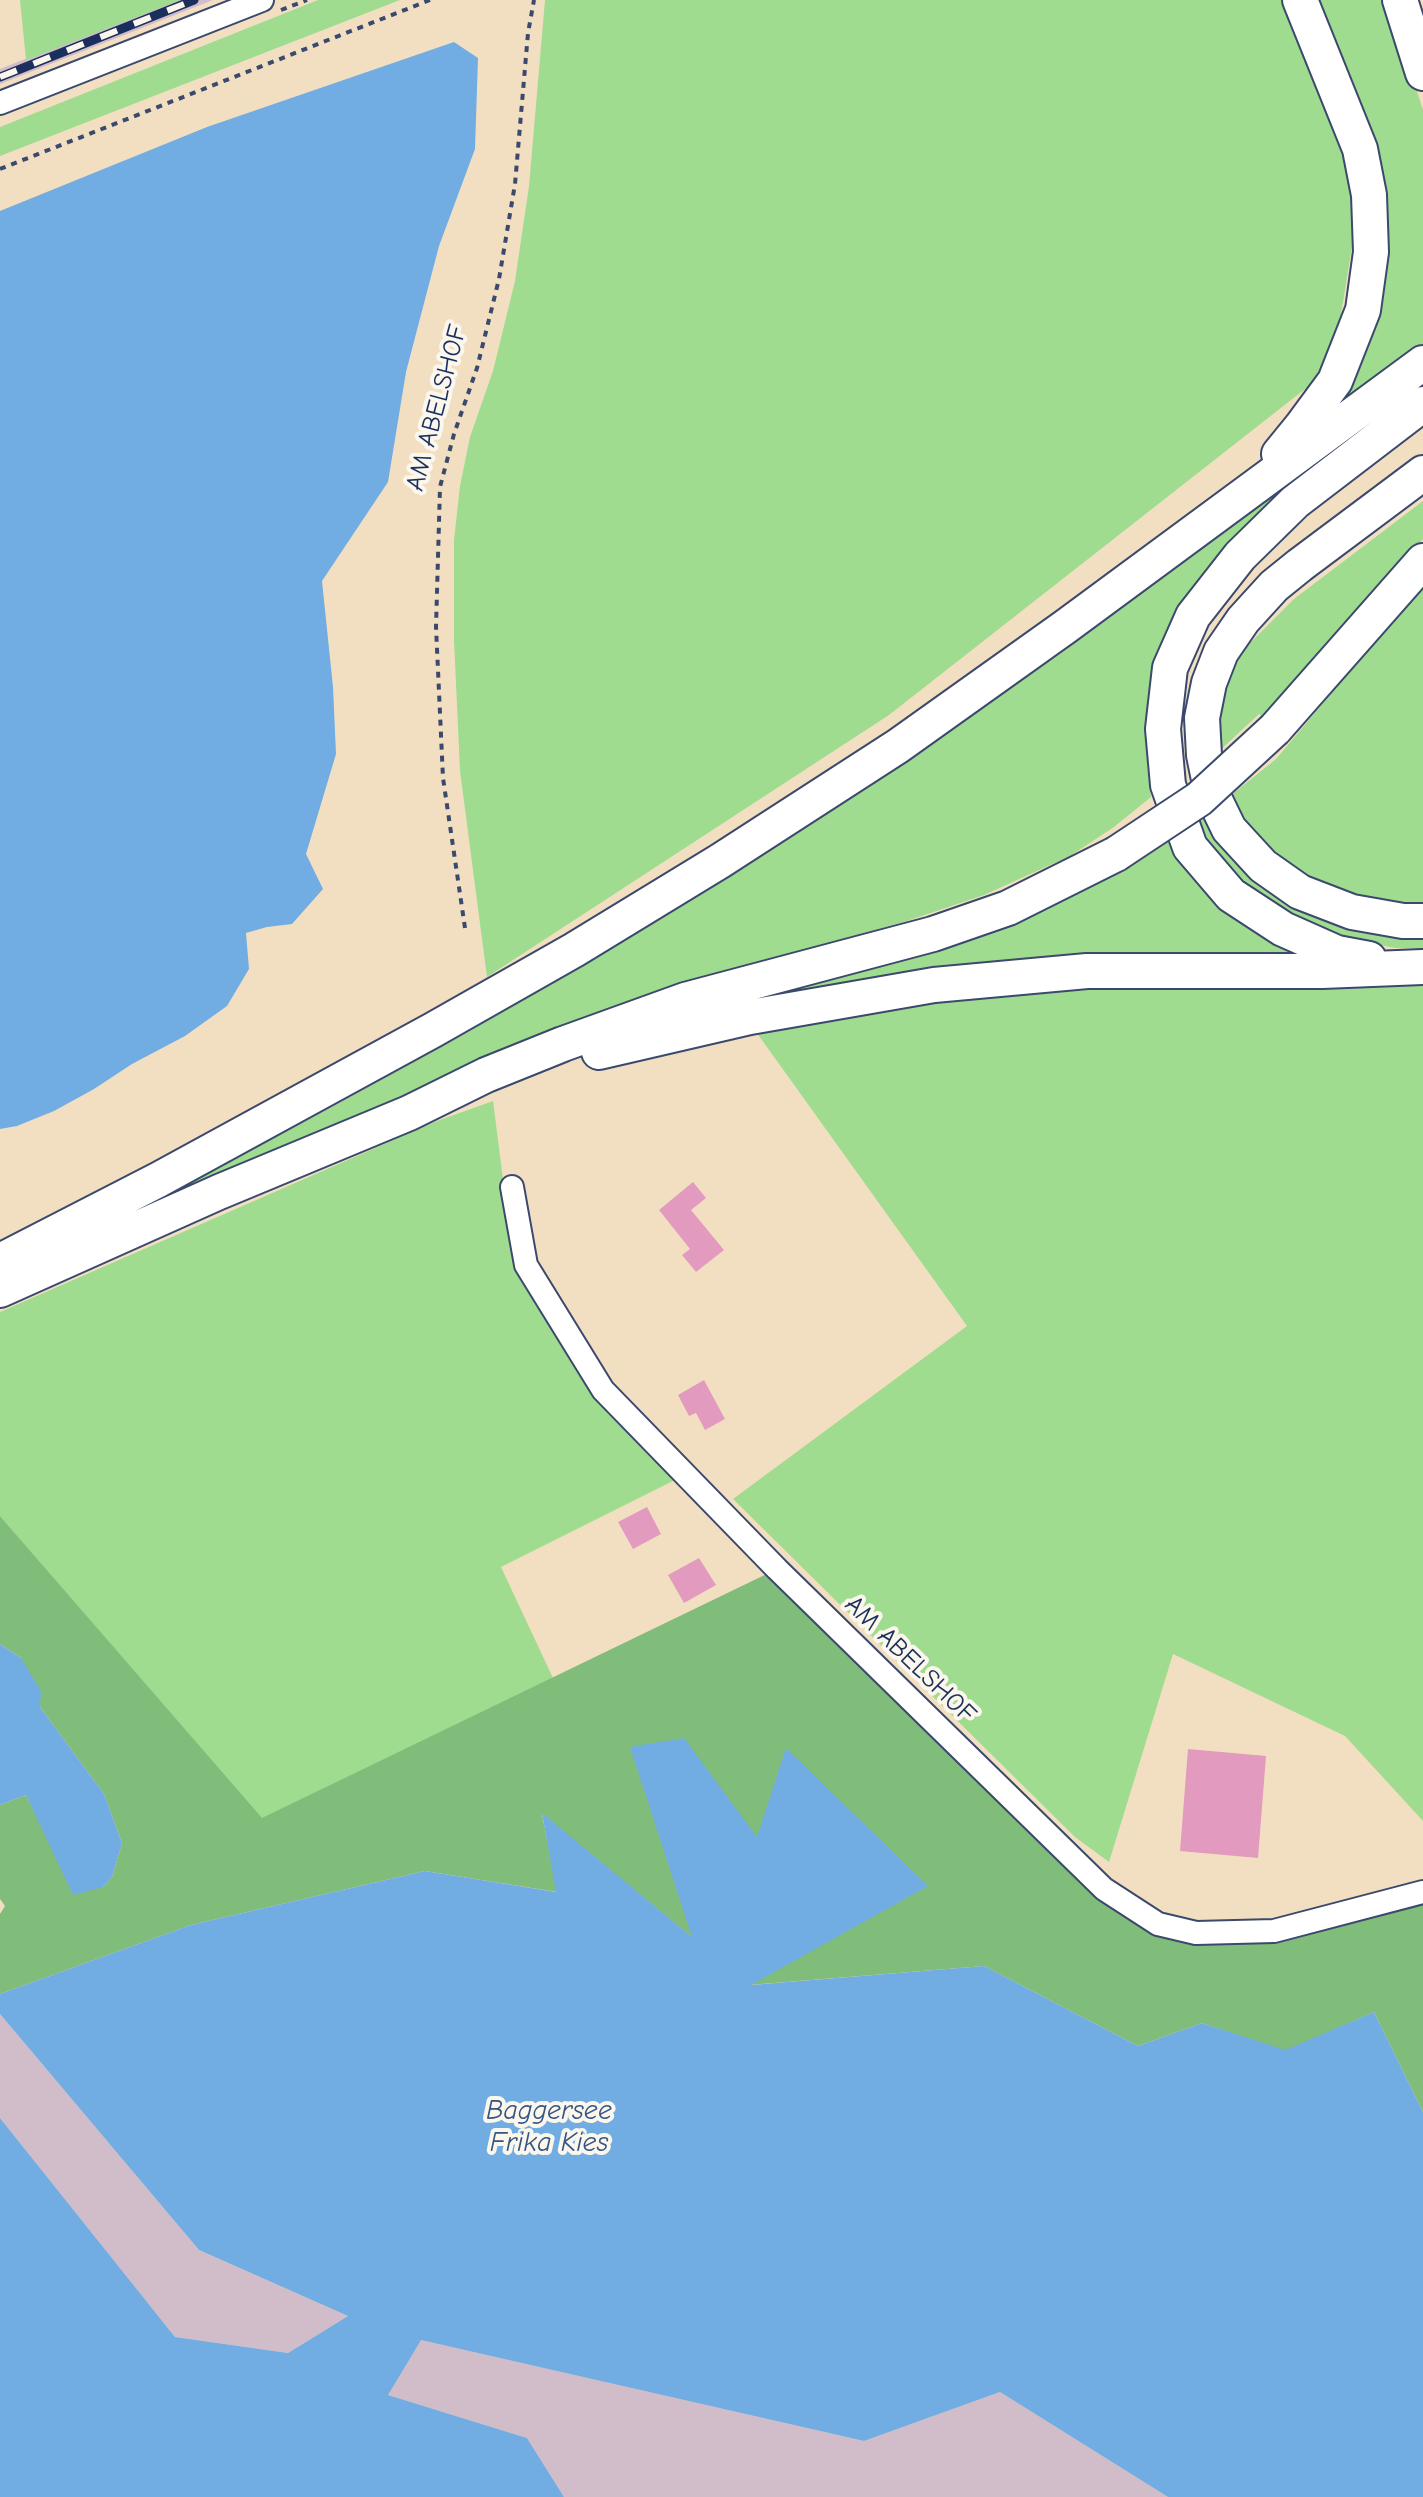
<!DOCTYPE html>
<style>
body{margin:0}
canvas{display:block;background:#f2dfc1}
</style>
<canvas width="1423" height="2497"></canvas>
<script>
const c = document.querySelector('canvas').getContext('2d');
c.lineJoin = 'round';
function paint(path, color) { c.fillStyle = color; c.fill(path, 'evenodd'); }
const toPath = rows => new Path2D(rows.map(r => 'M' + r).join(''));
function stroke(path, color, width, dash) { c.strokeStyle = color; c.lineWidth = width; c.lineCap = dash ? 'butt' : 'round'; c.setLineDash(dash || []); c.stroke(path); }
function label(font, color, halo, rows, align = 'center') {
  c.font = font + ' "Comic Neue",sans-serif'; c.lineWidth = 8; c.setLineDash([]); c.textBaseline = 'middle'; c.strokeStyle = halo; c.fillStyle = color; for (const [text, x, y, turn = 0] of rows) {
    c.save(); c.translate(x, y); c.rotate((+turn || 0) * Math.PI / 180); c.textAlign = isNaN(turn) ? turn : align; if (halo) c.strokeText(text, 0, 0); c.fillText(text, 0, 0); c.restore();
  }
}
const industrial = toPath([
 [173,0,213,0,0,84,0,69],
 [0,2014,199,2250,348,2316,288,2353,175,2337,0,2118],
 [413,2338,864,2441,1000,2392,1168,2497,564,2497,527,2438,388,2395]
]);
const green = toPath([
 [20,0,180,0,26,60],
 [318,0,400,0,0,156,0,127],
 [545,0,1283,0,1338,132,1357,216,1340,321,1314,382,889,715,487,977,460,771,454,640,454,540,460,486,470,437,493,371,515,281,529,186],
 [1313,0,1388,0,1423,110,1423,347,1314,431,1382,264],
 [1382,414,1155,669,1148,712,1147,765,1151,797,1114,827,1070,856,984,895,907,921,723,973,419,1089,95,1231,332,1107,470,1031,699,892,857,791,1059,655],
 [1423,501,1423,539,1284,694,1262,716,1259,714,1215,755,1216,706,1238,655,1294,599],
 [1423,585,1423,910,1366,905,1287,873,1225,800,1276,759],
 [1207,815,1233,854,1423,931,1423,949,1395,948,1334,936,1250,895,1194,825],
 [1175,831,1327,956,724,1006],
 [1423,982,1423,1821,1345,1736,1173,1654,1109,1862,1075,1837,733,1499,967,1326,754,1029,954,1000,1117,987],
 [493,1101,504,1187,526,1265,603,1390,685,1475,501,1567,553,1678,262,1819,0,1516,0,1312,437,1121]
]);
const forest = toPath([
 [0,1516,262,1818,777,1569,1104,1889,1158,1924,1274,1931,1423,1892,1423,2112,1374,2012,1285,2051,1202,2023,1138,2046,984,1966,749,1985,927,1886,786,1749,758,1838,631,1748,693,1938,542,1814,557,1892,425,1871,191,1925,0,1994,0,1914,5,1906,0,1899,0,1805,26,1795,45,1833,103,1887,112,1877,122,1843,104,1794,40,1707,21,1658,0,1644]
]);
const water = toPath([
 [454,42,478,58,475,149,439,246,406,372,388,482,322,581,333,687,336,754,306,854,323,889,292,924,267,927,246,933,249,969,227,1006,185,1036,132,1064,94,1089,54,1111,17,1126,0,1129,0,211,207,127],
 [0,1644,21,1658,41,1691,40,1707,104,1794,122,1843,112,1877,103,1887,73,1895,26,1795,0,1805],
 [684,1738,757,1837,786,1748,928,1886,751,1985,984,1966,1138,2046,1202,2023,1285,2050,1374,2012,1423,2112,1423,2497,1168,2497,1000,2392,864,2441,421,2340,388,2395,527,2438,564,2497,0,2497,0,2118,175,2337,288,2353,348,2316,199,2250,0,2014,0,1994,191,1925,425,1871,556,1892,542,1813,692,1937,630,1747]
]);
const building = toPath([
 [693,1182,706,1198,691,1210,724,1250,696,1272,682,1255,690,1249,659,1210],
 [704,1380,725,1419,705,1430,696,1413,689,1416,678,1395],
 [647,1507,661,1534,633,1549,618,1522],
 [699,1558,716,1585,684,1603,668,1575],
 [1188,1749,1266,1756,1258,1858,1180,1851]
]);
const path = toPath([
 [281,10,307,0],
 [0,169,430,0],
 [465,928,443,778,436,627,440,487,454,434,477,368,499,279,515,184,528,33,534,0]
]);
const minor = toPath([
 [0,103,262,0],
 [512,1187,526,1265,603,1390,777,1569,1104,1889,1158,1924,1196,1933,1274,1931,1423,1892]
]);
const highway = toPath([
 [1400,0,1423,73],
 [1279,454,1301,427,1335,381,1363,310,1371,252,1369,195,1360,149,1300,0],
 [1423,473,1300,565,1274,586,1243,620,1221,652,1209,683,1202,718,1204,755,1212,794,1229,829,1263,866,1300,892,1352,912,1403,921,1423,921],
 [1275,729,1423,561],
 [1369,959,1337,953,1283,929,1231,895,1190,847,1168,785,1163,729,1170,668,1193,616,1240,556,1295,502,1423,404],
 [599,1052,750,1017,934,985,1087,971,1322,971,1423,967],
 [0,1261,158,1180,433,1030,574,950,720,861,898,746,1065,627,1423,363],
 [0,1290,219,1192,409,1113,486,1075,563,1044,685,1000,933,934,1008,908,1116,854]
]);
const rail = toPath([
 [0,77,194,0]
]);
const highwayBridge = toPath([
 [1116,854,1199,799,1275,729]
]);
const streetNames = [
 ["AM ABELSHOF",437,408,-75],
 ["AM ABELSHOF",910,1660,44]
];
const waterNames = [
 ["Baggersee",549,2111],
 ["Frika Kies",549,2143]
];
paint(industrial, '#d1bdca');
paint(green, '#a0dc90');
paint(forest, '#80bc7a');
paint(water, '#71ade2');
paint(building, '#e29bbe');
stroke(minor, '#3b496d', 26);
stroke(highway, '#3b496d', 38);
stroke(path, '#3b496d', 4, [6, 6]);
stroke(minor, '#fff', 22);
stroke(highway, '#fff', 34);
stroke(rail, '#1b2f5e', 9);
stroke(rail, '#fbf7ec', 6, [18]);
stroke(highwayBridge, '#3b496d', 38, []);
stroke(highwayBridge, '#fff', 34);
label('26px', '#1b2f5e', '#fbf7ec', streetNames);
label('italic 28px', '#355586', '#fbf7ec', waterNames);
</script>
